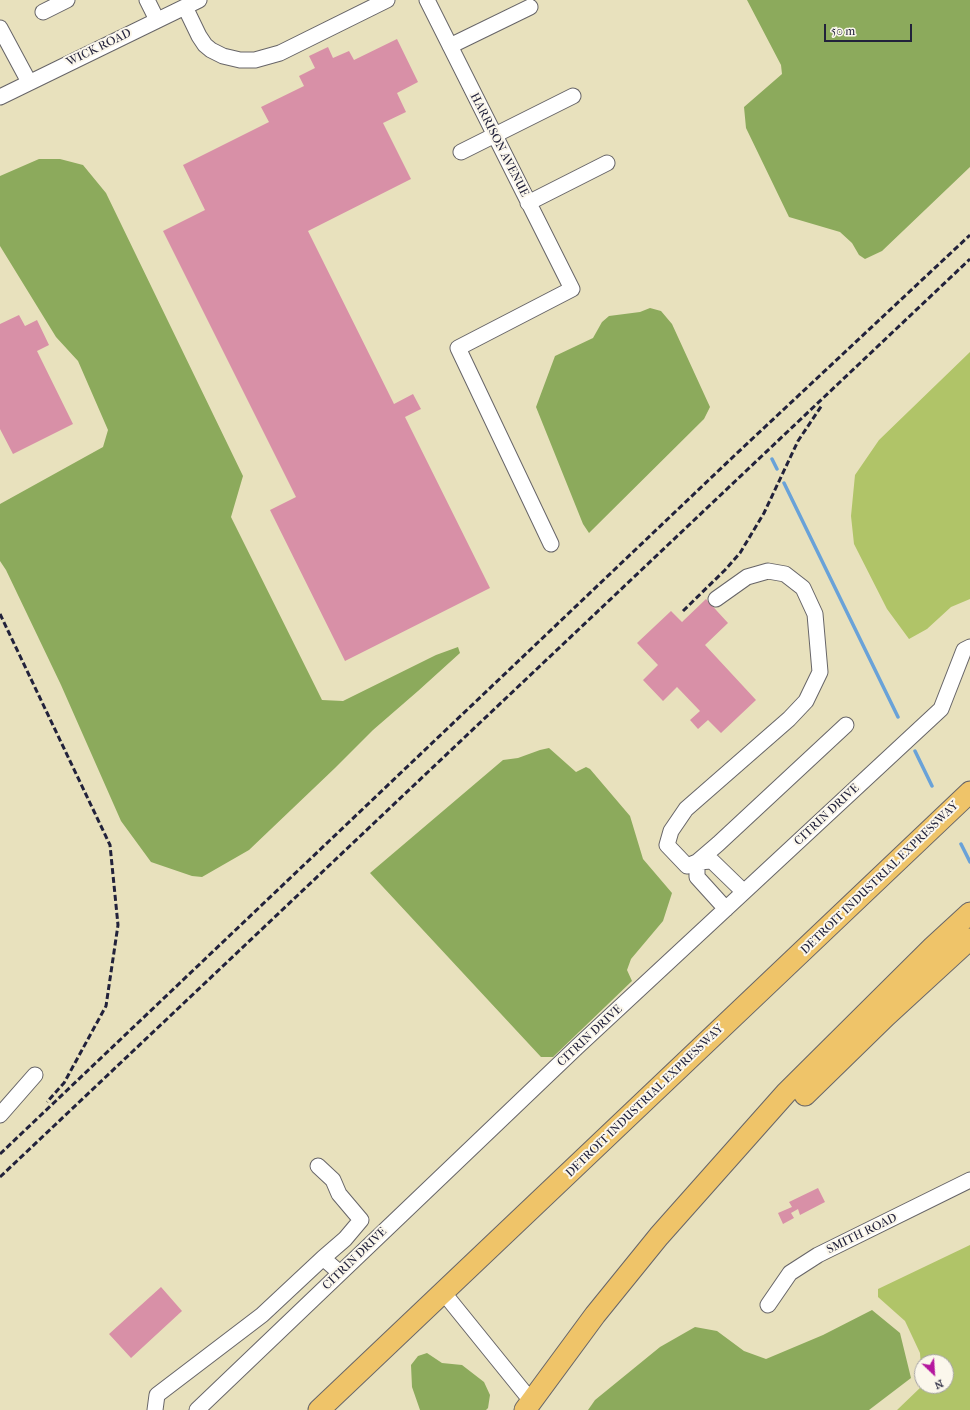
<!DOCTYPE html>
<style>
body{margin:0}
#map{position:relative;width:970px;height:1410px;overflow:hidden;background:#e8e1bd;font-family:"IM FELL French Canon",serif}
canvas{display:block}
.north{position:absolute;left:914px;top:1354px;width:40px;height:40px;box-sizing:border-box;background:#fbf7ec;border:1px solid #a4a2a5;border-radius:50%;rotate:155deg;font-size:11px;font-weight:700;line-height:16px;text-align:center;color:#22223b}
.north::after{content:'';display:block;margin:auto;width:14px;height:18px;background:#b5179e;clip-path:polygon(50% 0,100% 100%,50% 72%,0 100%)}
.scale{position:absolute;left:824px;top:24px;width:88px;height:18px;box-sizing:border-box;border:2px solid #22223b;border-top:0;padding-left:5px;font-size:12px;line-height:14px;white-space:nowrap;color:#22223b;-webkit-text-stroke:3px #fbf7ec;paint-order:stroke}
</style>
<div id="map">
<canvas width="970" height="1410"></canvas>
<div class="north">N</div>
<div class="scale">50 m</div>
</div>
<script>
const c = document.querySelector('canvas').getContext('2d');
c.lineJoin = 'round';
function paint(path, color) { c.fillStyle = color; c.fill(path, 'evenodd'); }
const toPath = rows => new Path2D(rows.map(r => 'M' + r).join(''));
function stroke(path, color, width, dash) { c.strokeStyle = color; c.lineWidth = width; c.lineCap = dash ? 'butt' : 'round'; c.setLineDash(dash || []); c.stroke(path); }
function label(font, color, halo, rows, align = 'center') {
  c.font = font + ' "IM FELL French Canon",serif'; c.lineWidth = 4; c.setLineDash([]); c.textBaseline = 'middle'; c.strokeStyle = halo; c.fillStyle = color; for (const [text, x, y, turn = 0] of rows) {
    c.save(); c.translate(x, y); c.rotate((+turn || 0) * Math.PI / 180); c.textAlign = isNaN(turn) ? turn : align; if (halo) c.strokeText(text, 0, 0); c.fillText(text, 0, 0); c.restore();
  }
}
const green = toPath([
 [970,352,970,599,951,607,927,629,909,639,887,609,854,544,851,516,855,475,879,440],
 [970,1245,970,1410,897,1410,922,1386,946,1386,946,1362,922,1362,922,1382,920,1353,905,1321,878,1297,878,1289]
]);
const forest = toPath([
 [747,0,970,0,970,167,882,251,865,259,859,255,852,243,840,232,789,217,746,128,744,107,782,74,781,65],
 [39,159,60,159,83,165,106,193,243,476,231,517,322,700,343,701,436,655,458,647,460,653,418,691,373,730,335,768,249,850,202,877,192,876,151,862,121,821,61,685,6,570,0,561,0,504,103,447,108,430,78,361,56,337,0,246,0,176],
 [650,308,661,311,672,324,710,407,704,419,589,533,583,524,536,407,555,356,593,338,602,322,609,316,640,312],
 [549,748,576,772,586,767,590,769,630,816,643,859,672,893,663,921,631,959,627,970,632,981,553,1057,541,1057,370,873,503,760,518,758,540,750],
 [872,1310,900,1333,911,1378,869,1410,588,1410,595,1400,660,1347,695,1327,717,1331,744,1351,766,1359,823,1335],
 [427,1353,442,1363,462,1365,484,1382,490,1395,488,1408,486,1410,420,1410,412,1387,411,1365,418,1356]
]);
const stream = toPath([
 [772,459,777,469],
 [784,483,898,717],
 [915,751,932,786],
 [961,844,970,862]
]);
const building = toPath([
 [397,39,418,82,397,93,406,112,383,123,411,179,308,231,394,404,413,394,421,409,405,417,490,588,345,661,270,510,296,497,163,231,205,210,183,165,269,122,261,107,304,86,299,76,315,68,309,56,328,47,333,58,349,51,354,60],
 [19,315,25,326,37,320,49,345,37,351,73,424,13,454,0,429,0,324],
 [706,599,728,623,705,645,756,700,721,733,708,720,698,729,690,720,700,711,677,687,663,701,643,680,658,665,637,643,671,611,682,622],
 [818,1188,825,1202,800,1215,798,1209,791,1213,794,1218,783,1224,778,1213,792,1207,789,1202],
 [161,1287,182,1311,131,1358,109,1334]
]);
const minor = toPath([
 [147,0,157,20],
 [427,0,572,289,458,348,551,544],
 [185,7,199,36,205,45,211,50,223,56,240,60,255,60,280,53,387,0],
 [43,12,67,0],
 [0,28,29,82],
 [450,46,530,7],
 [0,97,199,0],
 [461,152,573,96],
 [528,203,607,163],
 [716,599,747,577,768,571,785,574,803,588,815,614,820,672,806,701,789,719,686,809,671,831,667,845,687,866,697,862,718,844,846,725],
 [697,862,712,861,744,892],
 [697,862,697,877,726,909],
 [0,1115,35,1075],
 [318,1166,333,1180,339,1194,361,1220,345,1239,323,1258],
 [443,1292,532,1402],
 [768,1305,790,1273,818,1255,970,1180],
 [155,1410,157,1395,262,1315,323,1258,340,1273],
 [197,1410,577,1047,941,709,964,650,970,647]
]);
const highway = toPath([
 [805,1095,886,1016,970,939],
 [319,1410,970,792],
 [525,1410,595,1315,659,1236,786,1093,933,947,970,913]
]);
const rail = toPath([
 [683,611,725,570,740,553,764,513,798,441,822,405],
 [0,614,110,845,118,925,106,1006,64,1083,47,1102],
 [0,1154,735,455,970,235],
 [0,1177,970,259]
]);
const streetNames = [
 ["WICK ROAD",99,48,-26],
 ["HARRISON AVENUE",499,145,63],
 ["CITRIN DRIVE",827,815,-43],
 ["DETROIT INDUSTRIAL EXPRESSWAY",880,878,-44],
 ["CITRIN DRIVE",590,1036,-43],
 ["DETROIT INDUSTRIAL EXPRESSWAY",645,1101,-44],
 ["SMITH ROAD",862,1234,-26],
 ["CITRIN DRIVE",355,1259,-44]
];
paint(green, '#b0c468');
paint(forest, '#8caa5c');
stroke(stream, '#69a2d8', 3.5);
paint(building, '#d890a7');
stroke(minor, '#676568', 17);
stroke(highway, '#676568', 23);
stroke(minor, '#fff', 15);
stroke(highway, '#efc469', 21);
stroke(rail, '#22223b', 3, [6, 3]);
label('12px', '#22223b', '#fbf7ec', streetNames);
</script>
